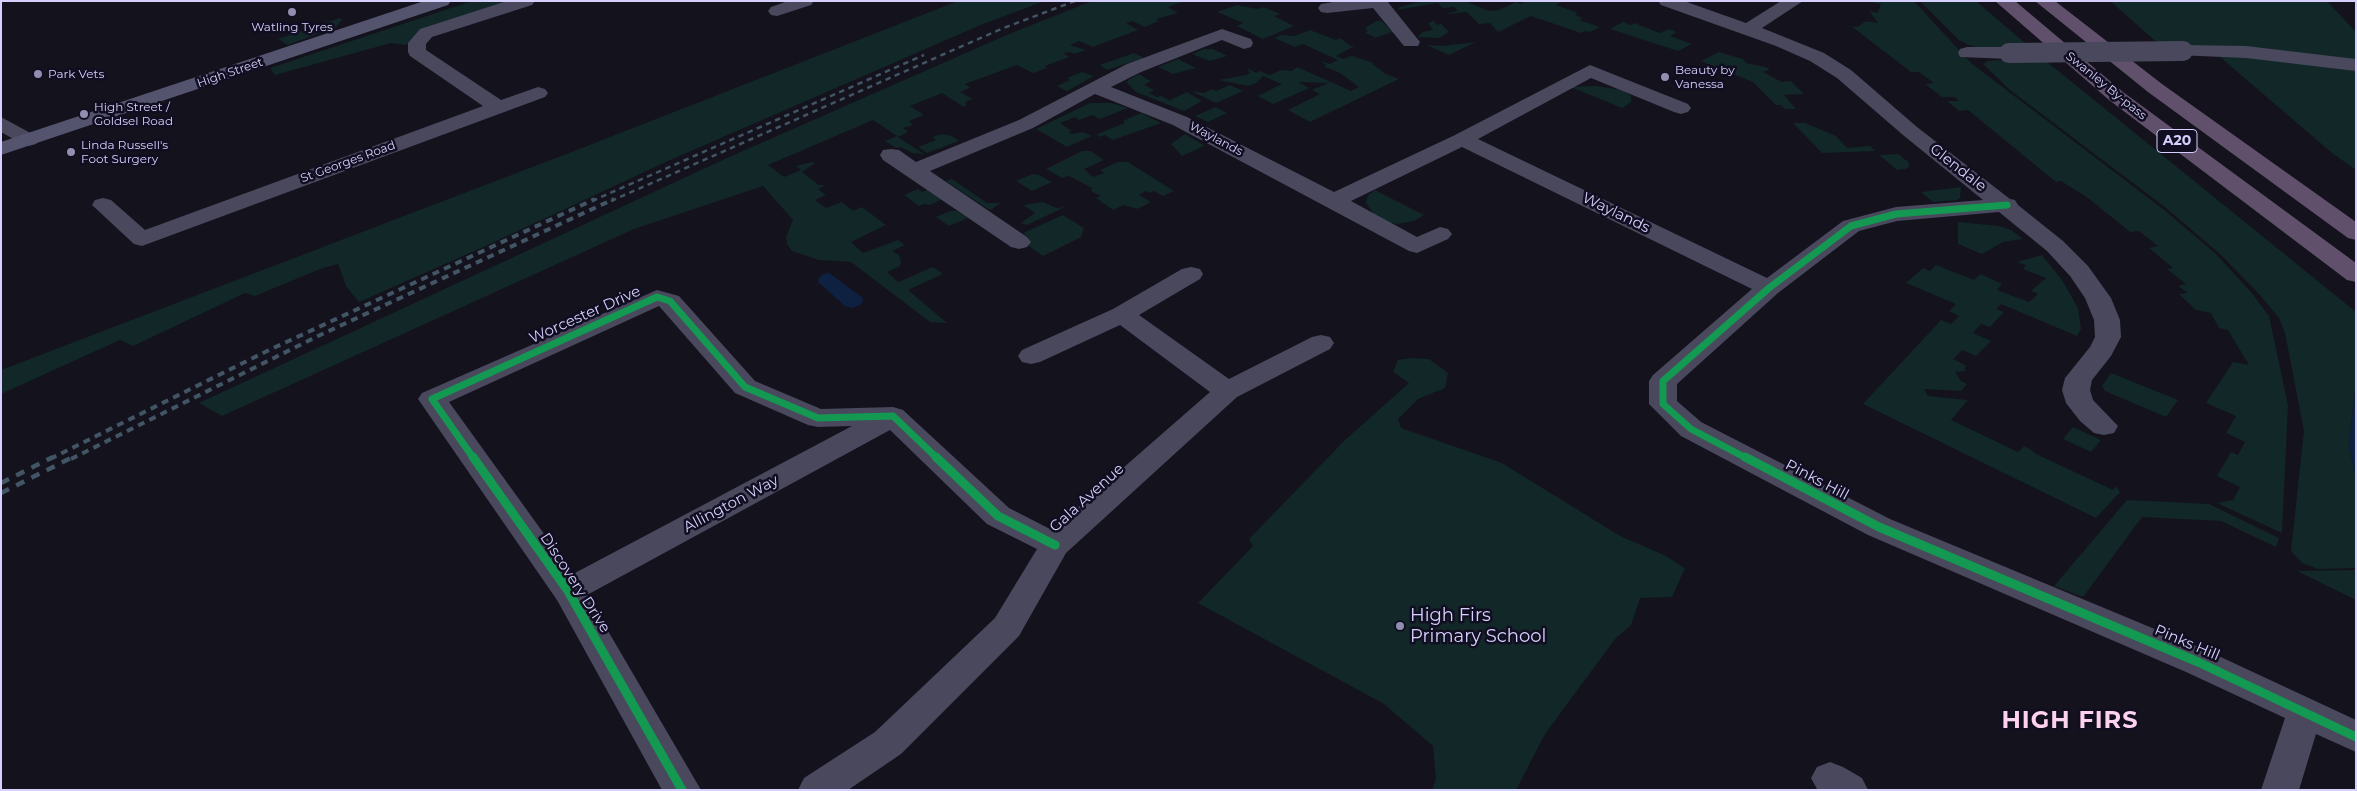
<!DOCTYPE html>
<style>
body{margin:0}
#map{position:relative;width:2357px;height:791px;overflow:hidden;background:#14121d;font-family:Montserrat,sans-serif}
canvas{display:block}
.frame{position:absolute;inset:0;border:2px solid #d5d0fd;pointer-events:none}
</style>
<div id="map">
<canvas width="2357" height="791"></canvas>
<div class="frame"></div>
</div>
<script>
const c = document.querySelector('canvas').getContext('2d');
c.lineJoin = 'round';
function paint(path, color) { c.fillStyle = color; c.fill(path, 'evenodd'); }
const toPath = rows => new Path2D(rows.map(r => 'M' + r).join(''));
function stroke(path, color, width, dash) { c.strokeStyle = color; c.lineWidth = width; c.lineCap = dash ? 'butt' : 'round'; c.setLineDash(dash || []); c.stroke(path); }
function label(font, color, halo, rows, align = 'center') {
  c.font = font + ' Montserrat,sans-serif'; c.lineWidth = 5; c.setLineDash([]); c.textBaseline = 'middle'; c.strokeStyle = halo; c.fillStyle = color; for (const [text, x, y, turn = 0] of rows) {
    c.save(); c.translate(x, y); c.rotate((+turn || 0) * Math.PI / 180); c.textAlign = isNaN(turn) ? turn : align; if (halo) c.strokeText(text, 0, 0); c.fillText(text, 0, 0); c.restore();
  }
}
const green = toPath([
 [472,1,519,1,419,34,406,45,391,43,275,75,270,68],
 [958,1,1045,1,983,24,668,161,490,244,359,302,346,286,338,264,320,269,255,296,245,293,133,346,120,340,1,394,1,370,569,153],
 [1092,1,1185,1,1168,7,1178,13,1156,19,1159,21,1145,27,1132,21,1126,23,1138,30,1093,47,1079,41,1070,45,1086,50,1075,54,1070,52,1063,53,1069,57,1045,66,1047,68,1033,73,1017,65,965,84,970,88,960,92,973,99,965,102,967,104,964,107,942,93,910,106,924,115,909,121,913,125,903,128,908,132,898,137,924,154,912,153,901,147,896,148,885,141,897,136,873,120,768,165,784,177,801,170,796,166,813,162,815,163,802,172,819,185,826,185,818,189,826,195,815,200,826,208,842,202,853,211,862,207,886,225,851,242,863,253,898,240,905,245,892,251,899,255,901,262,900,266,887,272,898,282,933,267,943,274,908,290,947,323,930,322,851,262,819,260,792,251,787,244,786,237,793,220,763,186,634,229,222,416,199,403,727,158,1009,34],
 [1421,1,1465,1,1489,11,1499,10,1516,2,1521,4,1526,1,1562,1,1556,5,1578,13,1575,15,1583,18,1579,20,1600,27,1590,32,1585,31,1581,33,1531,16,1498,32,1490,23,1479,24,1467,12,1449,14,1448,13,1458,11,1454,7,1443,8,1438,3,1397,10,1400,7],
 [1866,1,1914,1,1971,63,2163,209,2215,253,2251,292,2269,316,2288,405,2282,533,2217,503,2233,500,2240,487,2217,476,2231,452,2238,455,2245,442,2226,433,2236,416,2206,403,2233,362,2249,365,2228,330,2219,328,2211,313,2196,310,2179,294,2188,293,2178,286,2186,284,2167,269,2173,268,2149,248,2158,246,2139,231,2130,232,2088,198,2061,181,2056,182,1968,110,1959,111,1947,101,1959,101,1954,97,1942,97,1925,84,1934,83,1919,72,1911,72,1851,26,1857,27,1866,21,1878,23,1869,11,1878,13,1881,4],
 [1920,1,1976,1,2032,49,1983,49,1969,45,1959,40],
 [2110,1,2327,1,2356,32,2356,61,2161,46],
 [1237,5,1257,9,1264,7,1280,14,1274,16,1294,26,1263,39,1237,26,1243,23,1217,12],
 [340,18,342,20,336,27,288,45,278,39],
 [1376,21,1382,21,1392,32,1366,41,1375,37,1365,33,1368,31,1365,28],
 [1434,21,1437,25,1441,24,1449,32,1439,38,1417,37,1423,32,1433,30,1428,23],
 [1623,22,1630,25,1635,23,1659,33,1669,29,1677,32,1670,36,1692,44,1678,51,1610,29],
 [1310,30,1336,40,1340,38,1351,46,1356,45,1336,56,1343,59,1352,56,1374,63,1372,64,1386,74,1399,79,1310,122,1288,110,1320,94,1312,90,1329,83,1298,82,1309,88,1273,104,1258,96,1282,84,1279,83,1263,76,1256,83,1248,86,1219,80,1246,75,1250,73,1247,68,1256,73,1260,71,1270,75,1281,70,1292,71,1297,67,1351,91,1359,87,1340,73,1325,67,1326,65,1320,61,1330,64,1338,60,1303,44,1295,47,1274,38,1282,35,1295,36],
 [1476,42,1449,55,1426,45,1443,46],
 [1204,49,1213,49,1227,56,1210,61,1192,54],
 [1719,52,1743,59,1746,63,1765,67,1770,69,1763,72,1782,82,1791,81,1804,94,1784,95,1796,109,1785,109,1781,105,1776,105,1753,82,1701,61],
 [1134,53,1144,58,1107,70,1100,65],
 [2248,56,2356,69,2356,170,2332,153,2220,57],
 [2041,57,2356,312,2356,384,2349,444,2356,480,2356,568,2318,569,2302,563,2291,551,2304,431,2285,333,2279,318,2258,293,2220,254,2166,208,2010,90,1983,64,1988,61],
 [1178,59,1196,68,1173,74,1158,67],
 [1082,72,1094,76,1067,91,1057,86,1070,80,1067,78],
 [1139,74,1151,81,1144,85,1154,90,1149,93,1157,97,1161,96,1173,102,1170,100,1187,92,1202,101,1184,111,1136,92,1127,83,1128,80],
 [1230,85,1243,91,1216,103,1191,91,1204,93,1212,89,1216,91],
 [1596,86,1622,90,1631,96,1631,102,1622,108,1571,87],
 [1090,103,1111,103,1128,108,1100,119,1092,115,1079,120,1075,117,1060,123,1072,131,1069,132,1072,134,1083,132,1092,136,1067,147,1036,129],
 [1216,107,1227,113,1208,122,1195,116],
 [1141,113,1161,123,1113,140,1105,135,1099,137,1097,134,1125,123,1123,121],
 [1793,123,1805,123,1836,136,1847,148,1870,146,1875,151,1822,153],
 [942,134,952,136,959,141,927,153,918,147,936,140,932,137],
 [1185,134,1204,145,1204,146,1182,156,1171,144],
 [1082,151,1091,151,1104,160,1084,169,1093,177,1104,173,1100,170,1118,162,1128,162,1174,191,1163,196,1154,191,1150,193,1146,191,1139,195,1151,202,1137,209,1124,205,1113,210,1096,198,1101,196,1091,191,1092,188,1069,176,1062,178,1046,169],
 [1899,154,1909,163,1909,167,1905,169,1897,170,1879,155],
 [1033,174,1039,175,1052,182,1032,191,1016,181],
 [952,179,987,203,1000,203,991,210,986,208,946,181],
 [1961,187,1960,198,1957,200,1933,202,1921,192],
 [918,189,922,192,927,190,942,199,930,205,924,204,919,206,904,195],
 [1375,190,1424,215,1414,221,1397,224,1385,222,1375,216,1366,203,1368,195],
 [1043,202,1056,208,1065,207,1027,225,1021,223,1035,213,1023,205],
 [950,211,957,211,968,218,949,226,936,217],
 [1063,215,1084,228,1081,237,1043,256,1022,241,1029,238,1023,233],
 [1958,222,1999,226,2011,230,2023,239,2003,242,1982,254,1958,244],
 [2042,255,2062,280,2078,308,2081,329,2077,336,2001,304,1996,309,2004,312,1990,327,1981,324,1973,333,1991,341,1976,356,1962,350,1953,359,1967,366,1964,368,1966,371,1955,372,1961,381,1967,384,1961,391,1924,389,1928,396,1968,400,1951,420,2018,452,2024,446,2034,452,2034,453,2113,490,2116,486,2120,492,2096,518,1863,404,1941,320,1951,324,1959,316,1949,311,1956,304,1906,283,1923,268,1930,271,1936,265,1974,280,1980,274,2002,284,1997,290,2029,302,2038,294,2031,291,2046,278,2023,269,2026,265,2017,262],
 [1412,358,1429,359,1448,373,1445,388,1418,399,1398,419,1401,428,1502,463,1620,536,1664,555,1685,568,1672,597,1640,598,1631,625,1615,639,1545,734,1516,790,1432,790,1436,779,1433,746,1384,704,1198,603,1253,546,1249,539,1345,440,1409,383,1393,372,1398,360],
 [2111,373,2178,400,2166,417,2105,391,2102,386],
 [2073,427,2101,440,2091,452,2063,439],
 [2127,500,2209,504,2279,538,2276,547,2221,521,2142,517,2083,597,2054,586],
 [2356,570,2356,600,2297,571]
]);
const water = toPath([
 [829,273,863,298,862,304,852,308,845,306,818,282,819,278,823,274],
 [2356,384,2356,480,2349,444]
]);
const minor = toPath([
 [507,1,535,1,532,5,432,37,426,44,426,50,501,100,538,87,545,89,548,93,545,97,142,246,134,244,92,205,95,200,103,198,111,200,145,230,483,106,410,56,408,52,408,43,420,29,507,1],
 [788,1,814,1,811,5,777,16,771,15,768,11,771,7,788,1],
 [1339,1,1387,1,1420,42,1418,46,1404,46,1373,8,1327,13,1321,12,1318,8,1321,4,1339,1],
 [1658,1,1684,1,1746,23,1781,1,1803,1,1762,28,1824,53,1851,70,1917,127,2010,199,2015,200,2018,205,2063,241,2088,266,2111,298,2120,320,2121,337,2111,356,2092,380,2090,390,2093,400,2118,426,2114,433,2104,435,2094,433,2080,421,2066,403,2062,390,2065,378,2090,347,2095,337,2094,320,2085,298,2070,276,2047,251,1999,212,1897,221,1859,231,1778,293,1677,384,1677,401,1701,422,1890,519,2210,652,2356,720,2356,752,2316,734,2299,790,2261,790,2285,718,2186,672,1868,535,1681,436,1649,404,1649,381,1653,375,1752,289,1462,147,1351,201,1417,237,1440,227,1448,229,1452,234,1448,239,1417,253,1409,251,1173,125,1095,94,1033,128,930,171,1027,237,1031,242,1027,247,1019,249,1011,247,883,160,880,155,883,150,891,149,899,150,916,162,1019,120,1127,64,1222,29,1251,39,1253,43,1251,47,1244,49,1222,40,1141,72,1111,87,1187,117,1334,192,1455,135,1590,65,1688,104,1691,108,1688,112,1681,114,1674,112,1591,78,1478,139,1767,278,1843,221,1896,207,1983,200,1903,135,1837,78,1810,61,1776,46,1661,5,1658,1],
 [2183,45,2246,46,2356,59,2356,71,2246,58,2176,55,2174,51,2176,47,2183,45],
 [1967,47,2009,47,2016,49,2018,53,2016,57,2009,59,1960,57,1958,53,1960,49,1967,47],
 [1,117,36,136,40,140,36,144,29,146,22,144,1,132,1,117],
 [1191,267,1200,269,1203,274,1200,279,1139,315,1229,379,1312,337,1321,335,1330,337,1334,343,1330,349,1237,397,1066,553,1019,636,901,754,848,790,798,790,804,778,875,732,995,618,1037,549,987,524,890,430,587,595,701,790,662,790,557,600,418,399,422,393,657,290,679,296,755,381,821,409,893,407,903,410,1009,508,1052,530,1210,392,1120,325,1040,362,1031,364,1022,362,1018,356,1022,350,1113,309,1182,269,1191,267],
 [659,306,735,393,808,425,818,427,852,426,573,574,449,402,659,306],
 [1830,762,1843,767,1862,778,1868,790,1817,789,1811,778,1817,767,1830,762]
]);
const secondary = toPath([
 [424,1,451,1,448,5,1,155,1,142,424,1]
]);
const trunk = toPath([
 [1995,1,2015,1,2123,92,2356,263,2356,282,2347,280,2109,100,1995,1],
 [2035,1,2055,1,2162,84,2356,222,2356,240,2348,238,2148,92,2035,1]
]);
const railFar2 = toPath([
 [592,201,924,55],
 [611,201,1001,29,1075,1]
]);
const railFar1 = toPath([
 [50,459,267,351,595,199],
 [71,459,318,336,614,199]
]);
const rail = toPath([
 [1,483,53,457],
 [1,493,73,457]
]);
const minorBridge = toPath([
 [2009,53,2183,51]
]);
const cyclewayFar1 = toPath([
 [474,459,432,399,657,297,670,301,745,387,818,418,893,416,938,459],
 [1748,459,1691,429,1663,404,1663,381,1769,288,1851,226,1896,214,2007,205]
]);
const cycleway = toPath([
 [473,457,568,591,682,790],
 [936,457,998,516,1055,545],
 [1745,457,1879,527,2198,662,2356,737]
]);
const markers = [
 [292,12,5,"#918eaf"],
 [38,74,5,"#918eaf"],
 [1665,77,5,"#918eaf"],
 [84,114,5,"#918eaf"],
 [71,152,5,"#918eaf"],
 [1400,626,5,"#918eaf"]
];
const farPoinames = [
 ["Watling Tyres",292,27,"center"],
 ["Beauty by",1675,70],
 ["Vanessa",1675,84],
 ["Park Vets",48,74],
 ["High Street /",94,107],
 ["Goldsel Road",94,121],
 ["Linda Russell's",81,145],
 ["Foot Surgery",81,159]
];
const farStreetnames = [
 ["High Street",230,73,-19],
 ["Swanley By-pass",2106,86,39],
 ["Waylands",1216,139,28],
 ["St Georges Road",348,162,-20]
];
const shields = [
 [2177,141,40]
];
const shieldNames = [
 ["A20",2177,141]
];
const streetNames = [
 ["Glendale",1958,168,38],
 ["Waylands",1616,213,26],
 ["Worcester Drive",585,315,-24],
 ["Pinks Hill",1817,480,28],
 ["Gala Avenue",1087,498,-42],
 ["Allington Way",731,504,-28],
 ["Discovery Drive",575,583,57],
 ["Pinks Hill",2187,643,23]
];
const nearPoinames = [
 ["High Firs",1410,616],
 ["Primary School",1410,637]
];
const nearDistrictnames = [
 ["HIGH FIRS",2070,721]
];
paint(green, '#112728');
paint(water, '#0f2140');
paint(minor, '#49485d');
paint(secondary, '#55546f');
paint(trunk, '#60506b');
stroke(railFar2, '#425565', 2.5, [5.5, 4.5]);
stroke(railFar1, '#425565', 4, [7, 5.5]);
stroke(rail, '#425565', 4.5, [9, 8]);
stroke(minorBridge, '#49485d', 20);
stroke(cyclewayFar1, '#139951', 7);
stroke(cycleway, '#139951', 9);
for (const [x, y, r, color] of markers) { const dot = new Path2D(); dot.arc(x, y, r, 0, 2 * Math.PI); c.fillStyle = color; c.fill(dot); stroke(dot, '#110e21', 2); }
label('12px', '#d5d0fd', '#110e21', farPoinames, 'left');
label('12px', '#d5d0fd', '#110e21', farStreetnames);
for (const [x, y, w] of shields) { const box = new Path2D(); box.roundRect(x - w / 2, y - 11.5, w, 23, 4); c.fillStyle = '#110e21'; c.fill(box); stroke(box, '#d5d0fd', 1); }
label('bold 14px', '#d5d0fd', null, shieldNames);
label('15px', '#d5d0fd', '#110e21', streetNames);
label('18px', '#d5d0fd', '#110e21', nearPoinames, 'left');
c.letterSpacing = '1px';
label('bold 24px', '#fdd2ed', '#110e21', nearDistrictnames);
c.letterSpacing = '0px';
</script>
